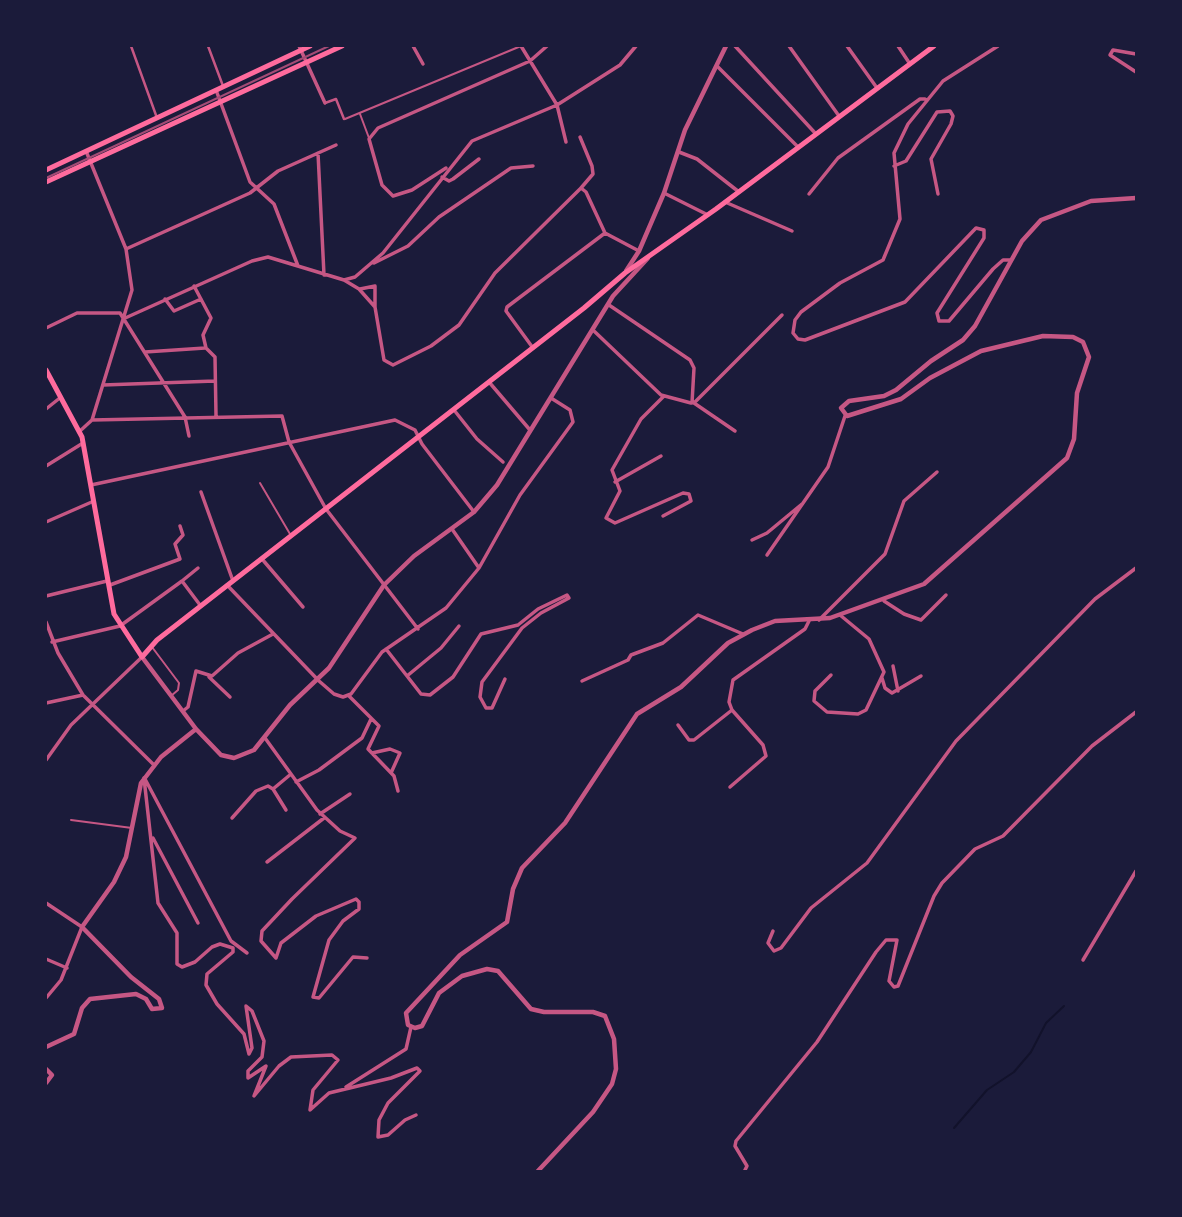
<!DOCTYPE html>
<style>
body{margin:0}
#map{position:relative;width:1182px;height:1217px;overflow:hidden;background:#1b1b3a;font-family:"Playfair Display",serif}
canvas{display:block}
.frame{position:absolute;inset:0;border:47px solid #1b1b3a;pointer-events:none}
</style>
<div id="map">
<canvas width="1182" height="1217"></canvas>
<div class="frame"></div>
</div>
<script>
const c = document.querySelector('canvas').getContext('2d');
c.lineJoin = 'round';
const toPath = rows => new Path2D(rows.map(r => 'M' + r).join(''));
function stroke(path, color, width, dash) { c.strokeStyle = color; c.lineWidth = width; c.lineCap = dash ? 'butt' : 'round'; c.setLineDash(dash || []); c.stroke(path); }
const stream = toPath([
 [954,1128,987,1090,1014,1072,1031,1052,1046,1023,1064,1006]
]);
const service = toPath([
 [360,114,369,138],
 [345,119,521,46],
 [260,483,290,534],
 [152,647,179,683,178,690,171,696],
 [71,820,132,828]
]);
const pedestrian = toPath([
 [131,46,157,118],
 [208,46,223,86],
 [325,103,336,99,344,119]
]);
const minor = toPath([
 [299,46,325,103],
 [413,46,423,64],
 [521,46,557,105,566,142],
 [735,46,816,134],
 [789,46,839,116],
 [847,46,877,88],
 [898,46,910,64],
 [998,46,943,81,908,124,894,153,900,219,883,260,840,283,801,312,795,320,793,333,798,339,805,340,905,302,976,228,984,230,984,238,937,313,939,321,949,321,993,269,1003,260,1010,260],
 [1136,54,1113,50,1110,55,1136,72],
 [717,66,798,147],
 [216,90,250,182,274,204,298,266],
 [580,137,592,166,593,174,581,188],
 [679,152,697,159,739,192],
 [318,153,324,275],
 [894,166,906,161,937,112,950,111,953,116,951,124,931,159,938,194],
 [446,168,412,190,393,196,382,185,369,139,378,128,530,61,547,46],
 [442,177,449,181,453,179,479,159],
 [664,193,708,215],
 [809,194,838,158,920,99,925,99],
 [725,202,792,231],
 [126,249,250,193,278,171,336,145],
 [374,263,408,246,439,217,511,168,533,166],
 [344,280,355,277,383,253,472,141,557,105,620,65,636,46],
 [194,286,211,318,203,335,206,348,215,357,216,415],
 [360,289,375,286,375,307],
 [165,299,174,311,201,299],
 [609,305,690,360,694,368,692,403],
 [123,319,252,261,268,257,344,280,359,289,375,307,384,360,393,365,431,346,459,325,495,273,581,188,586,192,605,233,639,251],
 [46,328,77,313,120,313,185,417,189,436],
 [594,331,661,395,691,403],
 [533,348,506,311,507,307,605,233],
 [145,352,205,348],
 [489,382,530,430],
 [103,385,215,381],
 [694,403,782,315],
 [694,403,735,431],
 [46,409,61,397],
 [454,410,477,439,503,462],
 [92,420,282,416,289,442,326,509,418,629],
 [80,431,92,420,132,290,126,249,86,151],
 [46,466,83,443],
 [615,482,661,456],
 [91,485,395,420,415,430,422,444,474,512],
 [201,492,233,581],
 [663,516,691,501,689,494,683,493,615,523,606,518,620,491,612,470,641,419,664,396],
 [46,522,94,501],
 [452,529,479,568],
 [752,540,767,533,802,504],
 [767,555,828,467,845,416],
 [262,559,303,607],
 [182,581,198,568],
 [110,585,180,559,175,544,183,535,180,526],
 [227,585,319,681,334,694,343,697,351,694,382,652,446,608,479,568,520,495,573,422,570,410,551,398],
 [46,596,107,581],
 [884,601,904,614,921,620,946,595],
 [819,620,885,554,904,501,937,472],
 [46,622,58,653,83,695,154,765],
 [52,642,120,626,182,581,200,605],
 [386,649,421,694,430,695,453,677,481,634,518,625,538,609,567,595,569,598,541,613,522,628,482,682,480,697,486,708,492,708,505,679],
 [893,666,898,691],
 [831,675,815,691,814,701,827,712,858,714,866,710,884,672,869,639,840,615],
 [407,676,441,648,459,626],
 [209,677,230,697],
 [882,678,885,688,892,693,921,676],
 [582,681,628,660,631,655,663,643,698,615,743,634],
 [348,695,379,726,368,749,394,776,398,791],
 [46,703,83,695],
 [183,711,188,707,196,671,212,676,238,653,273,634],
 [678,725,689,740,694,740,732,710],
 [265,738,317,810,340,831,355,838,292,899,262,931,261,941,276,958,281,943,316,916,356,899,359,902,359,909,343,921,329,940,313,997,319,998,353,957,367,958],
 [372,753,390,749,400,753,391,773],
 [46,760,71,725,142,657],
 [144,778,158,903,177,933,177,964,182,967,195,962,212,947,220,944,233,948,233,952,207,974,206,985,217,1004,244,1034,249,1054,252,1048,246,1006,252,1011,264,1041,262,1057,248,1071,248,1078,266,1066,254,1096,279,1066,291,1057,332,1055,338,1060,313,1090,310,1110,329,1093,391,1078,417,1068,420,1071,388,1103,379,1120,378,1137,388,1135,405,1120,416,1115],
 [145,779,231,941,247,953],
 [296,782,319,770,362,738,371,719],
 [730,787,766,756,763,745,732,710,729,702,733,680,805,629,809,621],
 [273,789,286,810],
 [320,814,350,794],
 [232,818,256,791,268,786,273,789,291,774],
 [153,838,198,923],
 [267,862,324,818],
 [46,903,82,927,61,980,46,998],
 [773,931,768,943,774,951,781,948,811,908,867,863,956,741,1095,599,1136,568],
 [46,959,67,968],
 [1083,960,1136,871],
 [346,1087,406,1049,411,1027],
 [744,1172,747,1166,735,1146,736,1141,817,1042,876,952,886,940,897,940,889,981,894,987,898,986,934,896,942,883,975,849,1003,836,1092,746,1136,712]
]);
const tertiary = toPath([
 [626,271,639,251,664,193,685,130,726,46],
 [142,657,196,729,221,755,234,758,254,750,290,705,329,668,384,585,414,556,474,512,497,485,613,296,648,258],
 [46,1047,74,1034,82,1008,90,999,136,994,146,999,152,1009,162,1008,159,999,131,977,82,927,114,882,126,857,141,783,161,757,196,729],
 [46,1069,52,1075,46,1083],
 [537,1172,593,1112,612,1084,616,1069,614,1039,605,1016,593,1012,544,1012,531,1009,498,971,487,969,462,976,439,993,422,1026,415,1028,408,1025,406,1013,460,955,507,922,513,889,522,868,565,823,637,714,681,687,728,643,752,630,775,621,830,618,924,584,1067,458,1074,439,1077,393,1089,357,1083,342,1073,337,1043,336,981,351,930,378,901,399,847,416,841,408,849,401,884,396,896,390,931,361,963,340,975,326,1022,241,1041,220,1091,201,1136,198]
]);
const primary = toPath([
 [46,170,310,46],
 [46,182,342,46],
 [46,370,82,437,114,614,142,657,157,640,584,308,625,273,716,209,934,46]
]);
const tram = toPath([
 [46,178,329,46]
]);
stroke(stream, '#12122b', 2);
stroke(service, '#c65784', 2);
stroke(pedestrian, '#c65784', 2.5);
stroke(minor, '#c65784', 3.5);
stroke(tertiary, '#c65784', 4.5);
stroke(primary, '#ff6b9d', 5);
stroke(tram, '#a44b75', 2);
</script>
